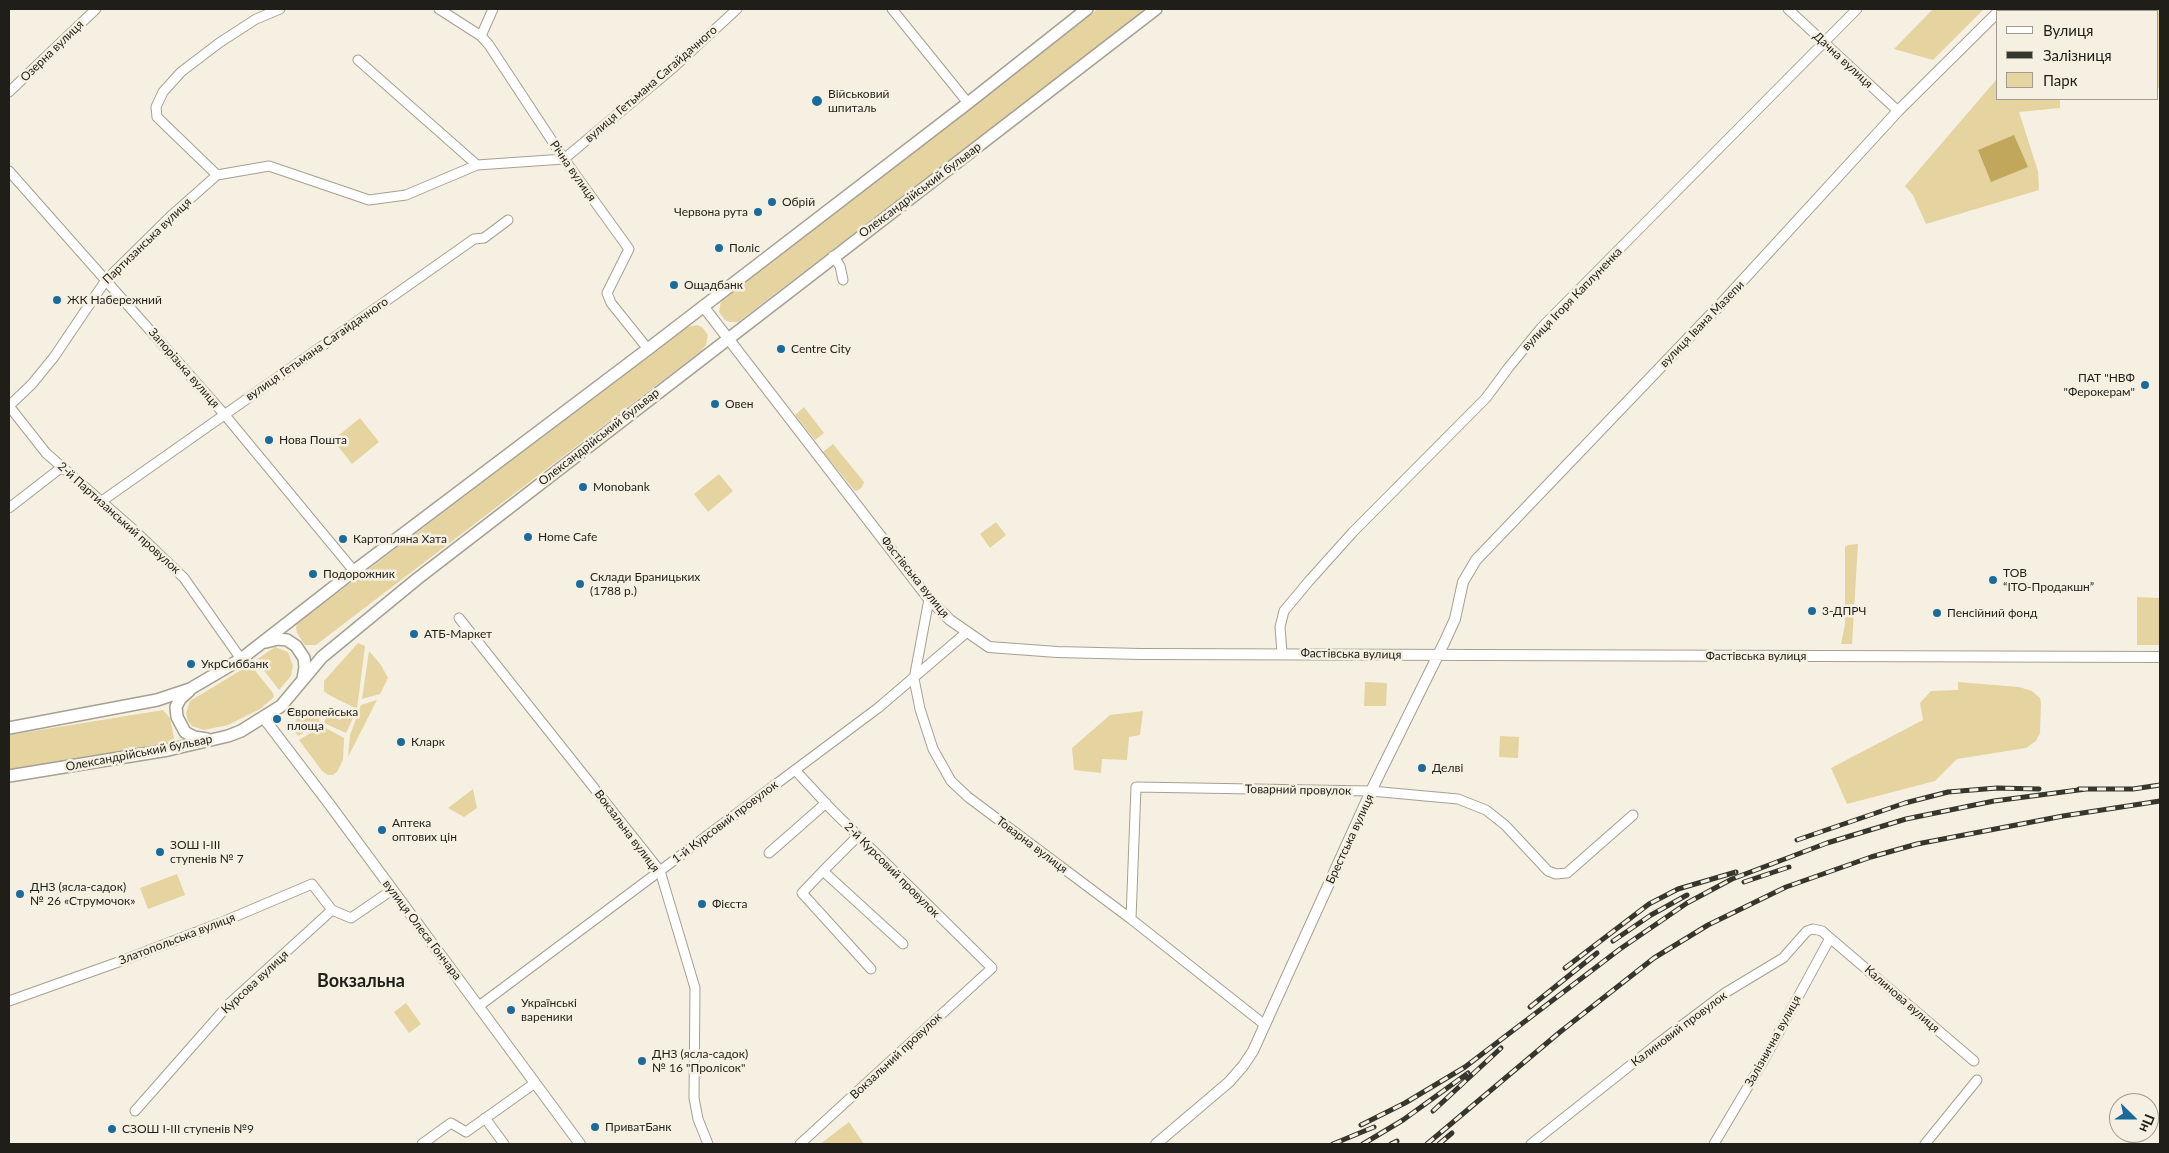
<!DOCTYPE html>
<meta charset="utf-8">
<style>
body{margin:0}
#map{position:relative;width:2169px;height:1153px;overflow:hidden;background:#f5f0e2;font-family:Lato,sans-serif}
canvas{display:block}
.frame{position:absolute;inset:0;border:10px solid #1f1e18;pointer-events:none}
.legend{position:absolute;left:1996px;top:10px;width:162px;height:90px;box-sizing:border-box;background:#f5f0e2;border:1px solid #9f9c91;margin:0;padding:6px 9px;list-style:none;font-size:15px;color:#1f1e18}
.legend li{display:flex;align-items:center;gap:10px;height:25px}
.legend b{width:25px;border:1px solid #9f9c91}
.north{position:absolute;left:2109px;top:1093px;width:50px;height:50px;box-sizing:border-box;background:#f5f0e2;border:1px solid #9f9c91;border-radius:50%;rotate:112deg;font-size:14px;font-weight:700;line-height:20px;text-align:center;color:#1f1e18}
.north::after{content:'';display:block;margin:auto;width:18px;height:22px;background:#1b6a9c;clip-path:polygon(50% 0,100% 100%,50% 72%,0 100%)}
</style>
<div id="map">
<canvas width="2169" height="1153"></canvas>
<div class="frame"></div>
<ul class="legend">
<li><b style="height:6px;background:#fff"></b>Вулиця</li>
<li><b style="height:6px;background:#36352e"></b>Залізниця</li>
<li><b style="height:14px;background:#e5d4a0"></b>Парк</li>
</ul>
<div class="north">Пн</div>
</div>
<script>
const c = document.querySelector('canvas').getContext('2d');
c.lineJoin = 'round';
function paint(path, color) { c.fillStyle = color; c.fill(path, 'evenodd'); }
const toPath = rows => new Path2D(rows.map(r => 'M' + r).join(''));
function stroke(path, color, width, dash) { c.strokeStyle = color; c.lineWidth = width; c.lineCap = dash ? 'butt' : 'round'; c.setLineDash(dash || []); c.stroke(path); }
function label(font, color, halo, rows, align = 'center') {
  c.font = font + ' Lato,sans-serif'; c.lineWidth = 5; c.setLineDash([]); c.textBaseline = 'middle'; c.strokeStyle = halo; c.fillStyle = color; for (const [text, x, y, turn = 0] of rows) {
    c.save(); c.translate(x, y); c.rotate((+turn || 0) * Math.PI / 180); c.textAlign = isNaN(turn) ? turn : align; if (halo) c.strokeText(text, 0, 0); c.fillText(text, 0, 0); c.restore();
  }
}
const green = toPath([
 [1098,9,1146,9,738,322,730,322,725,320,719,312,721,301],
 [1933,9,1984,9,1933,60,1894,49],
 [2092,9,2160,9,2160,88,2158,88,2158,11,2089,11],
 [1996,80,1998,80,1998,99,2060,99,2060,108,2019,112,2038,171,2039,190,1926,224,1913,195,1905,186],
 [697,325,702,327,708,335,706,345,701,351,316,645,305,645,297,633,296,627,298,623,687,327],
 [804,407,824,433,815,440,795,415],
 [360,418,379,442,352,464,333,440],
 [833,444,864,482,862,487,857,491,854,490,823,452],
 [719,474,733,491,708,512,694,494],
 [996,522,1006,535,990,548,980,534],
 [1858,544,1852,644,1841,644,1845,624,1845,547,1848,545],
 [2137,597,2160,598,2160,645,2137,645],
 [358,643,365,646,357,709,329,695,324,691,324,681],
 [275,647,288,652,293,666,291,676,279,690,256,660],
 [369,651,381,665,388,678,380,694,362,699],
 [248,666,253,668,273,693,274,697,260,709,228,725,204,730,192,726,188,721,186,713,190,701],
 [1365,682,1387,683,1386,706,1364,706],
 [1958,682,2019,687,2032,691,2040,698,2041,704,2040,733,2036,741,2026,748,1957,759,1935,781,1847,804,1831,768,1923,720,1920,703,1931,691,1958,690],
 [377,700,348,757,350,735,361,705],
 [346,709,355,714,346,733,324,723,327,714,340,720],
 [163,710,170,718,174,738,169,745,9,772,9,735],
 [307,710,317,713,320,723,298,736,294,730,295,722,301,712],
 [1143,711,1140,735,1129,737,1127,760,1102,759,1101,773,1074,770,1072,748,1110,715],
 [322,726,344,738,343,760,337,772,333,775,328,775,322,771,299,740],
 [1500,736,1519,737,1518,758,1499,757],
 [473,789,477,808,464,817,448,808],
 [177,874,185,895,148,909,140,888],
 [406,1003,421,1024,409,1033,394,1012],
 [849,1122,864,1144,820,1144]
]);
const water = toPath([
 [2014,135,2028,167,1991,182,1978,150]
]);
const minor = toPath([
 [439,9,481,36,489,45,564,159,629,249,607,293,611,303,648,349],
 [892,9,968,103],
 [1788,9,1898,111],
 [481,36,493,9],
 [358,60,477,165],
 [9,92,96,9],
 [9,171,224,414,354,571],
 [217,175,157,117,156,107,163,92,181,72,219,43,256,19,280,9],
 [833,256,840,266,843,280],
 [9,406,32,384,54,357,106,280,173,214,217,175,269,166,369,200,406,195,477,165,564,159,674,67,737,9],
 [9,406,46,453,135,531,184,578,241,659],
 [102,501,474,239,484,238,508,220],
 [9,508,62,467],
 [929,599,914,679,920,709,933,749,951,781,968,797,1131,919,1265,1025],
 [459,618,660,871,695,988,694,1098,698,1119,708,1144],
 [1282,653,1280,627,1284,611,1309,581,1353,532,1486,398,1509,367,1541,328,1857,9],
 [795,770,832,810,992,968,800,1144],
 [858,836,823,871,903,944],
 [769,853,826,803],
 [823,871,802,893,871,969],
 [1131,919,1136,787,1371,791,1458,799,1486,810,1505,825,1548,871,1556,874,1567,873,1633,815],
 [9,1001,124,960,220,923,312,884,332,910],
 [479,1006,878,708,967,632],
 [135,1111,231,1002,332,910,351,918,392,890],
 [485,1118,504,1144],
 [422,1144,451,1123,466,1132,535,1083],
 [1531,1144,1656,1045,1725,993,1783,958,1807,931,1813,929,1822,931,1830,938,1974,1061],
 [1714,1144,1765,1058,1830,938],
 [1925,1144,1977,1080]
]);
const tertiary = toPath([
 [703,306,929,599,950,620,989,647,1057,652,1140,654,2160,657],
 [263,717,330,805,580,1144],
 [1156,1144,1229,1082,1243,1066,1253,1051,1371,791,1445,641,1455,619,1463,582,1476,560,1721,304,1898,111,1998,12]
]);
const secondary = toPath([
 [266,642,278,639,287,640,296,646,304,658,305,667,303,679],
 [189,691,180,699,176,707,177,717,185,732,194,737,207,739],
 [9,728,157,700,190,689,241,659,354,571,648,349,968,103,1087,9],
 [9,776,168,750,228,736,241,731,281,706,322,657,417,579,1156,9]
]);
const rail = toPath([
 [2079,789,2133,789,2160,785],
 [1797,840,1905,803,1948,792,1997,788,2039,789],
 [1744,882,1789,867],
 [1613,941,1651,915,1687,895],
 [1565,968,1649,904,1678,889,1736,872],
 [1530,1007,1597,953],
 [1433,1111,1501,1048],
 [1361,1125,1405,1103,1465,1067,1620,949,1687,903,1732,879,1827,843,1906,819,1994,801,2086,789],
 [1333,1144,1374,1127],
 [1363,1144,1403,1120,1468,1073],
 [1391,1144,1397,1141],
 [1427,1144,1560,1032,1654,958,1708,925,1786,887,1871,857,1917,844,2063,816,2160,801],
 [1439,1144,1452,1133]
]);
const markers = [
 [817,101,6,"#1b6a9c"],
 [772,202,5,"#1b6a9c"],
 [758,212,5,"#1b6a9c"],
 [719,248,5,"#1b6a9c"],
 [674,285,5,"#1b6a9c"],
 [57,300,5,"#1b6a9c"],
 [781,349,5,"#1b6a9c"],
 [2145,385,5,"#1b6a9c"],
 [715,404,5,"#1b6a9c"],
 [269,440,5,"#1b6a9c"],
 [583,487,5,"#1b6a9c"],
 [528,537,5,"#1b6a9c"],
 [343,539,5,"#1b6a9c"],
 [313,574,5,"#1b6a9c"],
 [1993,580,5,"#1b6a9c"],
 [580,584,5,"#1b6a9c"],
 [1812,611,5,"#1b6a9c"],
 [1937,613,5,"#1b6a9c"],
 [414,634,5,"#1b6a9c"],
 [191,664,5,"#1b6a9c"],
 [277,719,5,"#1b6a9c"],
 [401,742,5,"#1b6a9c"],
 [1422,768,5,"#1b6a9c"],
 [382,830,5,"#1b6a9c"],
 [160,852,5,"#1b6a9c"],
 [20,894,5,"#1b6a9c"],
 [702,904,5,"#1b6a9c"],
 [511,1010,5,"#1b6a9c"],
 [642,1061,5,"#1b6a9c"],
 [595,1127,5,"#1b6a9c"],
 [112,1129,5,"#1b6a9c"]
];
const streetNames = [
 ["Озерна вулиця",52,51,-44],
 ["Дачна вулиця",1843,60,43],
 ["вулиця Гетьмана Сагайдачного",651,84,-41],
 ["Річна вулиця",573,171,55],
 ["Олександрійський бульвар",920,190,-37],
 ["Партизанська вулиця",147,241,-44],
 ["вулиця Ігоря Каплуненка",1572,299,-46],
 ["вулиця Івана Мазепи",1702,324,-46],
 ["вулиця Гетьмана Сагайдачного",317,349,-35],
 ["Запорізька вулиця",184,368,49],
 ["Олександрійський бульвар",599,437,-38],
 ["2-й Партизанський провулок",119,518,42],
 ["Фастівська вулиця",915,577,51],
 ["Фастівська вулиця",1351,654,1],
 ["Фастівська вулиця",1756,656],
 ["Олександрійський бульвар",139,753,-11],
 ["Товарний провулок",1298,790,1],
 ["1-й Курсовий провулок",725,822,-37],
 ["Вокзальна вулиця",627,831,53],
 ["Брестська вулиця",1350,839,-65],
 ["Товарна вулиця",1032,845,37],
 ["2-й Курсовий провулок",892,870,45],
 ["вулиця Олеся Гончара",422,930,53],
 ["Златопольська вулиця",177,939,-21],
 ["Курсова вулиця",255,982,-43],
 ["Калинова вулиця",1902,999,41],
 ["Калиновий провулок",1679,1029,-37],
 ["Залізнична вулиця",1773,1041,-61],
 ["Вокзальний провулок",896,1056,-43]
];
const poiNames = [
 ["Військовий",828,94],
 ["шпиталь",828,108],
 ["Обрій",782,202],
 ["Червона рута",748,212,"right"],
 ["Поліс",729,248],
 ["Ощадбанк",684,285],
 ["ЖК Набережний",67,300],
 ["Centre City",791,349],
 ["ПАТ \"НВФ",2135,378,"right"],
 ["\"Ферокерам\"",2135,392,"right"],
 ["Овен",725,404],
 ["Нова Пошта",279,440],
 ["Monobank",593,487],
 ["Home Cafe",538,537],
 ["Картопляна Хата",353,539],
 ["ТОВ",2003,573],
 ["“ІТО-Продакшн”",2003,587],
 ["Подорожник",323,574],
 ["Склади Браницьких",590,577],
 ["(1788 р.)",590,591],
 ["3-ДПРЧ",1822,611],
 ["Пенсійний фонд",1947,613],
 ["АТБ-Маркет",424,634],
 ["УкрСиббанк",201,664],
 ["Європейська",287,712],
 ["площа",287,726],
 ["Кларк",411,742],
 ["Делві",1432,768],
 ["Аптека",392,823],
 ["оптових цін",392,837],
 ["ЗОШ І-ІІІ",170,845],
 ["ступенів № 7",170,859],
 ["ДНЗ (ясла-садок)",30,887],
 ["№ 26 «Струмочок»",30,901],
 ["Фієста",712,904],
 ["Українські",521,1003],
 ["вареники",521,1017],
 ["ДНЗ (ясла-садок)",652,1054],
 ["№ 16 \"Пролісок\"",652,1068],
 ["ПриватБанк",605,1127],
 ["СЗОШ І-ІІІ ступенів №9",122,1129]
];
const districtNames = [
 ["Вокзальна",361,981]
];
paint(green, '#e5d4a0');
paint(water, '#c0a75b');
stroke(minor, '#a4a092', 11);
stroke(tertiary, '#a4a092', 12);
stroke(secondary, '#a4a092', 14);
stroke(minor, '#fff', 9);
stroke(tertiary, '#fff', 10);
stroke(secondary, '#fff', 11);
stroke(rail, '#36352e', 5);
stroke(rail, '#f5f0e2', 3, [9]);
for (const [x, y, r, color] of markers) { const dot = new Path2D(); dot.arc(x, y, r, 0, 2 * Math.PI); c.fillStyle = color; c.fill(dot); stroke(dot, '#f5f0e2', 2); }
label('12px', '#1f1e18', '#f5f0e2', streetNames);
label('12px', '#1f1e18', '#f5f0e2', poiNames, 'left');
label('bold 18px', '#1f1e18', '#f5f0e2', districtNames);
</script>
